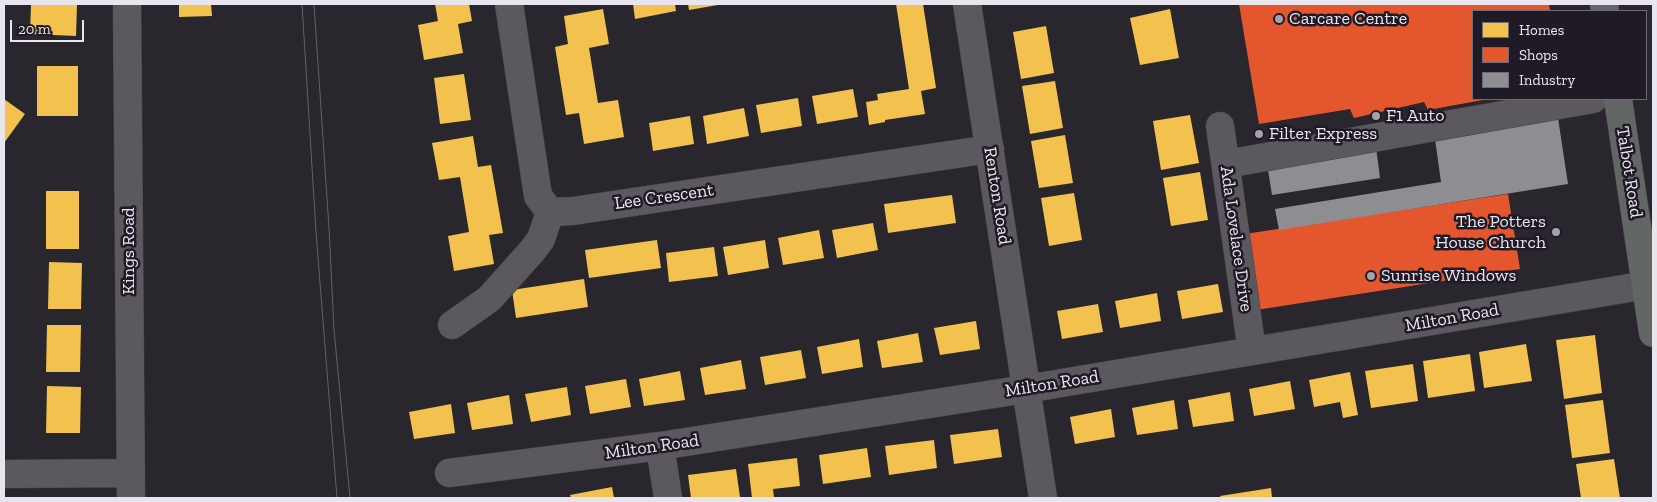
<!DOCTYPE html>
<style>
body{margin:0}
#map{position:relative;width:1657px;height:502px;overflow:hidden;background:#29262d;font-family:"Zilla Slab",serif}
canvas{display:block}
.frame{position:absolute;inset:0;border:5px solid #e9e5ee;pointer-events:none}
.legend{position:absolute;left:1472px;top:10px;width:175px;height:90px;box-sizing:border-box;background:#1f1a26;border:1px solid #706b76;margin:0;padding:6px 9px;list-style:none;font-size:15px;color:#e9e5ee}
.legend li{display:flex;align-items:center;gap:10px;height:25px}
.legend b{width:25px;border:1px solid #706b76}
.scale{position:absolute;left:10px;top:20px;width:74px;height:22px;box-sizing:border-box;border:2px solid #e9e5ee;border-top:0;padding-left:6px;font-size:15px;line-height:18px;white-space:nowrap;color:#e9e5ee;-webkit-text-stroke:4px #1f1a26;paint-order:stroke}
</style>
<div id="map">
<canvas width="1657" height="502"></canvas>
<div class="frame"></div>
<ul class="legend">
<li><b style="height:14px;background:#f2c14e"></b>Homes</li>
<li><b style="height:14px;background:#e4572e"></b>Shops</li>
<li><b style="height:14px;background:#8d8d92"></b>Industry</li>
</ul>
<div class="scale">20 m</div>
</div>
<script>
const c = document.querySelector('canvas').getContext('2d');
c.lineJoin = 'round';
function paint(path, color) { c.fillStyle = color; c.fill(path, 'evenodd'); }
const toPath = rows => new Path2D(rows.map(r => 'M' + r).join(''));
function stroke(path, color, width, dash) { c.strokeStyle = color; c.lineWidth = width; c.lineCap = dash ? 'butt' : 'round'; c.setLineDash(dash || []); c.stroke(path); }
function label(font, color, halo, rows, align = 'center') {
  c.font = font + ' "Zilla Slab",serif'; c.lineWidth = 5; c.setLineDash([]); c.textBaseline = 'middle'; c.strokeStyle = halo; c.fillStyle = color; for (const [text, x, y, turn = 0] of rows) {
    c.save(); c.translate(x, y); c.rotate((+turn || 0) * Math.PI / 180); c.textAlign = isNaN(turn) ? turn : align; if (halo) c.strokeText(text, 0, 0); c.fillText(text, 0, 0); c.restore();
  }
}
const homes = toPath([
 [31,4,77,5,76,36,30,34],
 [179,4,211,4,212,16,179,17],
 [435,4,469,4,472,21,458,24,463,53,424,60,418,25,438,21],
 [633,4,675,4,676,11,635,19],
 [688,4,718,4,718,5,689,10],
 [896,4,923,4,936,88,921,91,925,114,885,120,885,122,869,125,866,102,878,100,877,94,909,89],
 [603,9,609,44,589,48,598,103,618,100,624,137,584,144,579,113,566,115,555,47,568,44,564,16],
 [1170,9,1179,58,1140,65,1130,18],
 [1046,26,1054,73,1021,79,1013,32],
 [37,66,78,66,78,116,37,116],
 [464,74,471,120,440,124,434,78],
 [1055,81,1063,128,1030,134,1022,86],
 [853,89,858,117,817,124,812,96],
 [798,98,802,126,761,133,756,105],
 [4,99,25,114,4,143],
 [744,108,749,136,707,144,703,116],
 [1190,115,1199,163,1161,170,1153,121],
 [690,116,694,144,653,151,649,123],
 [1065,135,1073,183,1039,188,1031,141],
 [473,136,478,167,491,165,503,233,489,235,494,264,454,271,448,236,469,232,460,177,439,180,432,143],
 [1200,172,1208,220,1171,226,1163,178],
 [46,191,79,191,79,249,46,249],
 [1074,193,1082,240,1049,246,1041,198],
 [952,195,956,223,888,233,884,204],
 [873,223,878,250,837,258,832,230],
 [819,230,824,258,783,265,778,238],
 [657,240,661,268,589,278,585,250],
 [765,240,769,268,728,275,723,247],
 [714,247,718,276,669,282,666,253],
 [49,262,82,263,81,309,48,309],
 [584,279,588,307,516,318,512,290],
 [1218,284,1223,312,1182,319,1177,291],
 [1157,293,1161,321,1120,328,1115,301],
 [1098,304,1103,332,1062,339,1057,311],
 [976,321,980,349,940,355,934,328],
 [47,325,81,325,80,372,46,372],
 [918,333,923,362,882,368,877,341],
 [1595,335,1602,393,1564,399,1556,340],
 [859,339,863,367,822,374,817,347],
 [1526,344,1532,381,1484,388,1479,352],
 [801,350,806,378,765,385,760,357],
 [1470,354,1475,391,1428,398,1423,361],
 [741,360,746,389,705,395,700,368],
 [1413,364,1418,401,1371,408,1365,371],
 [680,371,685,400,644,406,639,379],
 [1350,372,1358,415,1343,418,1340,402,1314,407,1309,380],
 [626,379,631,407,590,414,585,386],
 [1290,381,1295,409,1254,416,1249,389],
 [47,386,81,387,80,433,46,433],
 [567,387,571,415,531,422,525,394],
 [1230,392,1234,421,1193,427,1188,400],
 [509,395,513,424,472,430,467,403],
 [1174,400,1178,429,1137,435,1132,408],
 [1603,400,1610,453,1572,458,1565,405],
 [451,404,455,433,414,439,409,412],
 [1111,409,1115,437,1075,444,1070,417],
 [998,429,1002,457,954,464,950,435],
 [934,440,937,468,889,475,885,446],
 [867,448,871,477,823,484,819,455],
 [797,458,800,486,773,489,774,498,752,498,748,464],
 [1614,459,1620,498,1581,498,1576,464],
 [736,469,740,497,691,498,688,475],
 [612,487,614,498,571,498,570,495],
 [1271,488,1272,498,1221,498,1220,496]
]);
const shops = toPath([
 [1239,4,1549,4,1550,11,1473,11,1473,99,1483,100,1428,110,1424,102,1354,118,1350,109,1259,124],
 [1508,194,1520,269,1256,310,1245,234]
]);
const industry = toPath([
 [1558,118,1568,184,1279,230,1275,209,1441,182,1435,139],
 [1376,147,1380,178,1272,195,1267,164]
]);
const minor = toPath([
 [127,4,131,498],
 [509,4,538,196,550,212,573,211,990,149],
 [967,4,1043,498],
 [1220,126,1252,351],
 [1226,164,1593,99],
 [452,325,489,299,532,251,541,239,550,212],
 [660,446,668,498],
 [449,473,660,446,1026,389,1653,284],
 [4,474,130,473]
]);
const major = toPath([
 [1604,4,1605,11],
 [1618,99,1653,333]
]);
const tram = toPath([
 [302,4,316,232,337,498],
 [314,4,329,228,334,330,350,498]
]);
const markers = [
 [1279,19,5,"#a6a2aa"],
 [1376,116,5,"#a6a2aa"],
 [1259,134,5,"#a6a2aa"],
 [1556,232,5,"#a6a2aa"],
 [1371,276,5,"#a6a2aa"]
];
const poiNames = [
 ["Carcare Centre",1289,19],
 ["F1 Auto",1386,116],
 ["Filter Express",1269,134],
 ["The Potters",1546,222,"right"],
 ["House Church",1546,243,"right"],
 ["Sunrise Windows",1381,276]
];
const streetNames = [
 ["Talbot Road",1629,172,81],
 ["Renton Road",997,196,81],
 ["Lee Crescent",664,197,-8],
 ["Ada Lovelace Drive",1236,239,82],
 ["Kings Road",129,251,-90],
 ["Milton Road",1452,318,-10],
 ["Milton Road",1052,384,-9],
 ["Milton Road",652,447,-8]
];
paint(homes, '#f2c14e');
paint(shops, '#e4572e');
paint(industry, '#8d8d92');
stroke(minor, '#454348', 29);
stroke(major, '#454348', 29);
stroke(minor, '#5b595e', 28);
stroke(major, '#626664', 28);
stroke(tram, '#646268', 1);
for (const [x, y, r, color] of markers) { const dot = new Path2D(); dot.arc(x, y, r, 0, 2 * Math.PI); c.fillStyle = color; c.fill(dot); stroke(dot, '#1f1a26', 2); }
label('18px', '#e9e5ee', '#1f1a26', poiNames, 'left');
label('18px', '#e9e5ee', '#1f1a26', streetNames);
</script>
